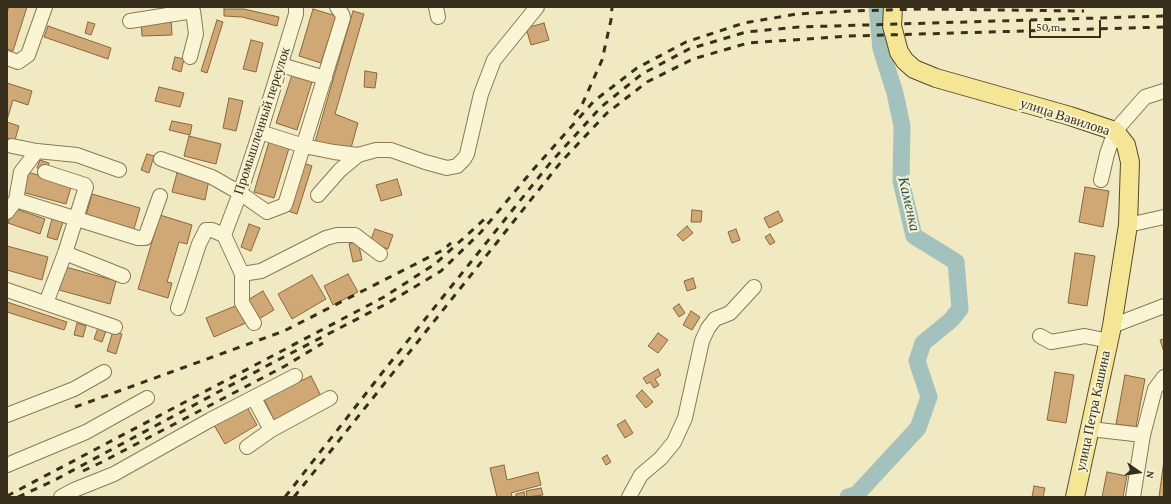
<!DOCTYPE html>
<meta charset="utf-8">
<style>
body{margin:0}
#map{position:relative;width:1171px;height:504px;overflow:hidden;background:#f0e9c1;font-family:"Crimson Pro",serif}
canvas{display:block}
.frame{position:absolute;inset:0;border:8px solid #392f1d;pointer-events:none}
.north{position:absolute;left:1119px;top:452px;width:40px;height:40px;-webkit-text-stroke:3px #f7f2d1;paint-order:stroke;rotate:103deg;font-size:11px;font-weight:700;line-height:16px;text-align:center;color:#392f1d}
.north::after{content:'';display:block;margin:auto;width:14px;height:18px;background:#392f1d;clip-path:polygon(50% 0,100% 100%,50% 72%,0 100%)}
.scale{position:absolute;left:1029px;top:20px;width:72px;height:18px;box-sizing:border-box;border:2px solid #392f1d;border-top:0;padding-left:5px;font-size:12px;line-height:14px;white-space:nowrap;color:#392f1d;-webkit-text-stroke:3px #f7f2d1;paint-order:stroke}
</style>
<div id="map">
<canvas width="1171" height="504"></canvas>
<div class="frame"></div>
<div class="north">N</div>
<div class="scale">50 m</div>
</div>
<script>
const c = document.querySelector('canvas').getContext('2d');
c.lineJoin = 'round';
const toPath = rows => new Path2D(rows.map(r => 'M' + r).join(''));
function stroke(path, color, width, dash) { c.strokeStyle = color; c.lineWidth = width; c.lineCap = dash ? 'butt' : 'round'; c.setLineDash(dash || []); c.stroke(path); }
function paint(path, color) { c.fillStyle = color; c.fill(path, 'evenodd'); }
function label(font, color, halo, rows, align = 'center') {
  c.font = font + ' "Crimson Pro",serif'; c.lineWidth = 4; c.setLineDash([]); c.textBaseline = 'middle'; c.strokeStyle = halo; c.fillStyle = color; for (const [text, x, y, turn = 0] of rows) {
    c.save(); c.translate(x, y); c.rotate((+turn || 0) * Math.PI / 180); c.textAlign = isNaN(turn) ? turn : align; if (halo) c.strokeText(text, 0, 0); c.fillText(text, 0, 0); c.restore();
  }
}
const river = toPath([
 [848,497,857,494,918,428,929,397,917,361,923,343,951,320,960,309,956,262,914,236,901,181,902,126,895,93,881,49,877,7]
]);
const building = toPath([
 [9,7,27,7,13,51,7,49,7,12,9,7],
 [224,9,244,9,279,17,277,26,242,17,224,16,224,9],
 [313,9,336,16,321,63,299,56,313,9],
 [353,11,364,14,335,114,358,123,351,148,315,142,353,11],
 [171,18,172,35,142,36,141,19,171,18],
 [217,20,223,22,207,73,201,71,217,20],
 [88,22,95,24,91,35,85,33,88,22],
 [544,23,549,40,531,45,526,28,544,23],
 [48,26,111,48,108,59,44,37,48,26],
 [251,40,263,43,256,72,243,69,251,40],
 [175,57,184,59,181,72,172,69,175,57],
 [365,71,377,73,375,88,364,87,365,71],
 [292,75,312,82,297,130,276,123,292,75],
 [7,83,32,91,28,105,13,100,7,120,7,83],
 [159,87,184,93,180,107,155,101,159,87],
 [229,98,243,101,236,131,223,128,229,98],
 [172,121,192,125,190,135,169,130,172,121],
 [7,122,19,126,15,140,7,138,7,122],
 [189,136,221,144,216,164,184,156,189,136],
 [269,142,289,148,274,198,254,192,269,142],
 [147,154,154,156,149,173,141,170,147,154],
 [40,160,49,163,46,172,37,168,40,160],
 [303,163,312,166,297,214,288,211,303,163],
 [23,171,72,184,66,204,18,191,23,171],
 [177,173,209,180,205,200,172,192,177,173],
 [397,179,402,195,381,201,376,185,397,179],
 [1085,187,1109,191,1103,227,1079,222,1085,187],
 [92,194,140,208,134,229,86,216,92,194],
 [13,208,45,219,40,234,8,223,13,208],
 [692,210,702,211,701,222,691,222,692,210],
 [778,211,783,221,769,228,764,218,778,211],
 [160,215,192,225,187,244,179,242,167,282,172,283,168,298,138,289,160,215],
 [52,219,63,222,57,240,47,237,52,219],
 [249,224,260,228,251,251,241,247,249,224],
 [687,226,693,233,683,241,677,235,687,226],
 [375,229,393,235,388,249,370,242,375,229],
 [736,229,740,240,732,243,728,232,736,229],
 [770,234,775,242,770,245,765,237,770,234],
 [358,241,362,260,353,262,349,244,358,241],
 [7,246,48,257,42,280,7,270,7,246],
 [1075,253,1095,256,1087,306,1068,303,1075,253],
 [66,267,116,281,110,304,59,290,66,267],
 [348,274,358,292,333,305,324,286,348,274],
 [312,275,326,299,292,319,278,294,312,275],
 [693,278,696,288,687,291,684,281,693,278],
 [263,291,274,310,257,320,246,301,263,291],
 [7,302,67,322,64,330,7,312,7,302],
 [240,304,248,322,214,337,206,318,240,304],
 [679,304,685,313,679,317,673,308,679,304],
 [691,311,700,317,692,330,683,325,691,311],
 [77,323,86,326,83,337,74,335,77,323],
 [98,328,106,331,102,342,94,339,98,328],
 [113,331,122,334,116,354,107,351,113,331],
 [658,333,668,340,658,353,648,346,658,333],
 [1164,339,1164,352,1160,340,1164,339],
 [658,369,661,375,655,379,659,385,654,388,650,382,647,384,643,378,658,369],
 [1055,372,1074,375,1066,423,1047,420,1055,372],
 [1125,375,1145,379,1136,427,1116,424,1125,375],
 [311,376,321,396,274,420,264,399,311,376],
 [642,390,653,402,646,408,636,396,642,390],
 [247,407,257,425,225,444,214,425,247,407],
 [625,420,633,433,625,438,617,425,625,420],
 [607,455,611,462,606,465,602,458,607,455],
 [1164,460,1164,497,1159,497,1164,460],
 [504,465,507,480,538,472,541,485,511,493,512,497,497,497,490,468,504,465],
 [1107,472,1127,476,1123,497,1102,497,1107,472],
 [1034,486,1045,488,1043,497,1032,497,1034,486],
 [541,488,543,495,527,497,526,491,541,488],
 [524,492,525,497,516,497,516,494,524,492]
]);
const minor = toPath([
 [436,7,438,17],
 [130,21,193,11,196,34,190,57],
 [7,58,18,62,28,55,45,7],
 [281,65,325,78],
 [260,132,304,146,334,152,358,155,376,150,391,150,425,162,447,168,457,166,464,159,467,154,481,94,494,60,537,7],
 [12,146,37,151,77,155,119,170],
 [161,159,212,177,240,193,267,212,285,205,343,18,342,14,337,7],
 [45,172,85,185,86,187,65,253,46,303],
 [1101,180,1107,154,1115,131,1145,97,1164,91],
 [318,195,340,170,358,155],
 [16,200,138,238,145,238,160,196],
 [7,212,16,200,21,172,37,151],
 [1128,225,1164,217],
 [224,235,240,193,260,132,296,14,296,7],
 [65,253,123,276],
 [242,274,242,303,254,323],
 [7,290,115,327],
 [178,308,199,244,206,230,212,230,224,235,242,274,261,271,326,238,337,235,355,235,380,254],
 [1112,326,1164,306],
 [1040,336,1051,342,1085,336,1109,341],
 [254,398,271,430],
 [7,415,74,389,104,372],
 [1090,429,1143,435],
 [247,447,271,430,330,398],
 [7,465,86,432,147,398],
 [61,497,74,490,114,474,210,420,295,376],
 [629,497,641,475,661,458,674,442,685,418,702,341,708,328,715,319,730,313,754,287],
 [1133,497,1143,435,1155,389,1164,377]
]);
const major = toPath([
 [893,7,892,26,899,52,905,61,914,69,936,78,1070,116,1115,131,1126,145,1130,162,1128,225,1112,326,1075,497]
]);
const rail = toPath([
 [574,115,581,107,602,60,611,20,612,7],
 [75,407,284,331,392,276,443,250,451,243],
 [83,471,102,462,285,366,323,343],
 [7,496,384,297,435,264,488,216],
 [18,497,53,481,274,362,388,303,441,271,481,232,532,171,594,101,637,68,686,42,744,23,797,14,851,11,921,9,1084,11],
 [285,497,382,373,551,162,601,107,642,74,689,49,746,32,799,27,1164,16],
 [294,497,561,162,607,113,647,82,693,59,748,43,850,36,1164,27]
]);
const streetNames = [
 ["улица Вавилова",1065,117,18],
 ["Промышленный переулок",262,121,-72],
 ["улица Петра Кашина",1093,411,-78]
];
const waterNames = [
 ["Каменка",909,204,77]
];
stroke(river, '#a4c2bd', 17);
paint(building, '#d0a875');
stroke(building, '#8a673c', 1);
stroke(minor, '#8a7a57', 16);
stroke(major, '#57472c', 20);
stroke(minor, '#faf5d4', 14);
stroke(major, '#f5e696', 18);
stroke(rail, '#392f1d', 3, [7, 7]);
label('14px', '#392f1d', '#f7f2d1', streetNames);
label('italic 15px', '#2b5559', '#f7f2d1', waterNames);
</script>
